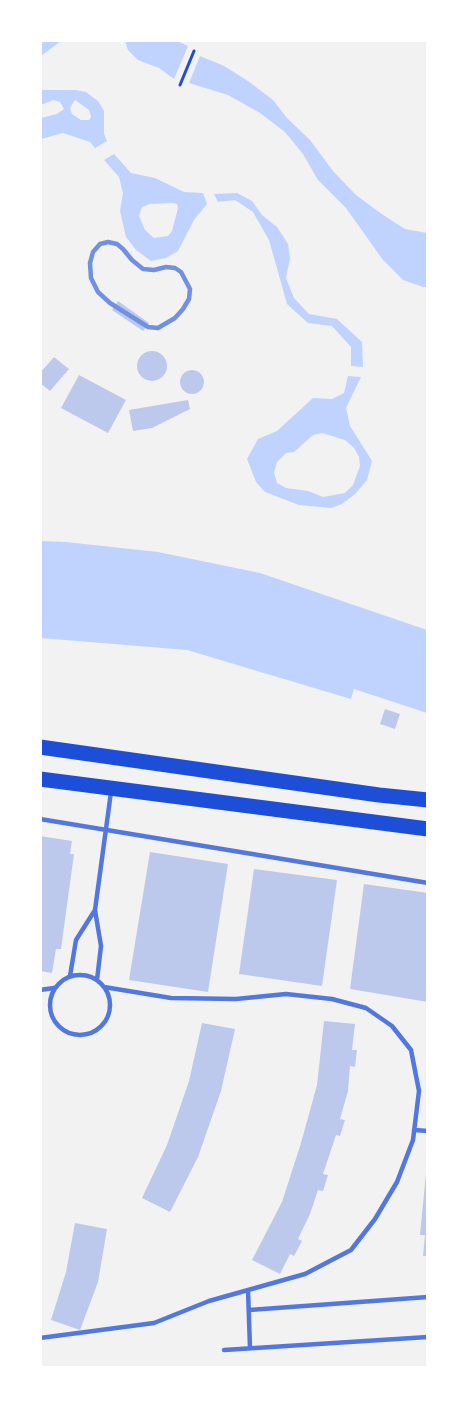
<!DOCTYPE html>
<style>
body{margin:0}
#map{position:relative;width:468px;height:1408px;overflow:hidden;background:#f2f2f2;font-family:"Work Sans",sans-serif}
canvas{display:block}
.frame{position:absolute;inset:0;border:42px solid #fff;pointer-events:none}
</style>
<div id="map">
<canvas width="468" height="1408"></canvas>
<div class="frame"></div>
</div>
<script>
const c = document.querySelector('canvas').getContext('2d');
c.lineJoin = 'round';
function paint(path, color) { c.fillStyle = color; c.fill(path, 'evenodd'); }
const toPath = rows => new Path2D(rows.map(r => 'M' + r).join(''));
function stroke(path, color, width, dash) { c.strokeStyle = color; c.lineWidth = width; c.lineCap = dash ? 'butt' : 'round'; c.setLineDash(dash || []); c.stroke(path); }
const water = toPath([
 [41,40,61,40,61,41,41,56],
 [125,41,177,41,188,46,174,79,159,68,138,60,128,50],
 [200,56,224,66,248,81,273,100,287,118,310,140,333,171,356,195,383,215,405,229,427,233,427,287,423,287,403,280,383,260,346,208,318,180,303,154,285,132,260,113,228,95,189,83],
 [41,90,76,90,86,92,98,101,104,111,104,134,107,141,95,148,90,142,63,133,41,139,41,118,57,114,64,109,60,102,53,100,41,105],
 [75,100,89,110,91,117,89,120,81,120,72,114,70,108],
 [114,154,131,173,155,178,184,192,203,193,207,204,194,220,178,251,166,258,151,261,136,250,126,237,120,211,123,193,119,177,104,160],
 [173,203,177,204,178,208,172,231,168,236,154,238,145,230,139,216,142,207,150,204],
 [237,193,252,201,262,215,277,227,288,244,290,259,286,278,294,298,309,314,337,319,362,342,363,367,351,366,351,347,332,326,308,323,287,304,269,240,253,212,235,200,218,202,214,194],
 [348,376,361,377,346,408,350,426,372,461,367,480,355,494,342,504,331,508,299,505,265,492,256,482,247,459,258,439,277,431,313,398,332,399,344,393],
 [322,433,345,440,354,448,359,457,360,466,353,485,345,493,323,497,308,491,286,488,277,483,274,473,277,462,286,453,294,452,313,435],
 [41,541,66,542,158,552,260,573,427,630,427,713,354,689,351,699,187,650,41,638]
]);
const building = toPath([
 [118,301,149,323,143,331,112,310],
 '137 366a15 15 0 1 1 30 0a15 15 0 1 1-30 0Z',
 [54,357,69,369,50,391,40,383,40,373],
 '180 382a12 12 0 1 1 24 0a12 12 0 1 1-24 0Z',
 [79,375,126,400,108,433,61,408],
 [188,400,190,409,152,428,133,431,129,410],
 [385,709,400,714,395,729,380,724],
 [40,836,72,841,70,854,74,854,61,949,56,949,52,973,40,971],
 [150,852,228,864,208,992,129,980],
 [254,869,337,880,322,986,239,974],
 [364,884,428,893,428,1002,350,989],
 [324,1021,355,1024,352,1050,357,1050,355,1067,350,1066,348,1091,340,1119,345,1120,340,1136,336,1135,323,1174,328,1175,323,1191,318,1190,310,1214,298,1239,302,1241,294,1256,290,1254,280,1274,252,1260,282,1202,301,1143,317,1085],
 [202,1023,235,1029,221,1091,198,1157,170,1212,142,1198,167,1145,189,1081],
 [426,1173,428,1173,428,1256,423,1256,425,1235,420,1235],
 [75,1223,107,1229,98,1282,80,1330,51,1320,66,1272]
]);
const path = toPath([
 [180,85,194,51]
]);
const service = toPath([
 [40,819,428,883],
 '50 1005a30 30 0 1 1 60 0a30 30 0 1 1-60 0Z',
 [70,976,76,940,95,910],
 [97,980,101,946,95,910,111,792],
 [40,990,54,988],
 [414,1130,428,1131],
 [248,1290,250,1348],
 [249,1310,428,1297],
 [40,1338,154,1323,209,1301,305,1274,351,1250,375,1219,397,1182,413,1140,419,1091,411,1050,392,1026,366,1008,332,999,286,994,236,999,171,998,104,987],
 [224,1350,428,1337]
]);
const primary = toPath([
 [40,747,379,795,428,800],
 [40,779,428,829]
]);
const rail = toPath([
 [108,242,117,244,123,249,132,260,143,269,154,270,166,267,175,268,181,272,190,289,189,299,183,309,175,318,158,328,148,327,110,303,98,292,91,278,90,263,93,252,100,244,108,242]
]);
paint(water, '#bfd3fe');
paint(building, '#bdc9ec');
stroke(path, '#1d4ed8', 3);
stroke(service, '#5277de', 4.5);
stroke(primary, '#1d4ed8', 15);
stroke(rail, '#7290e2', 4.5);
</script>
